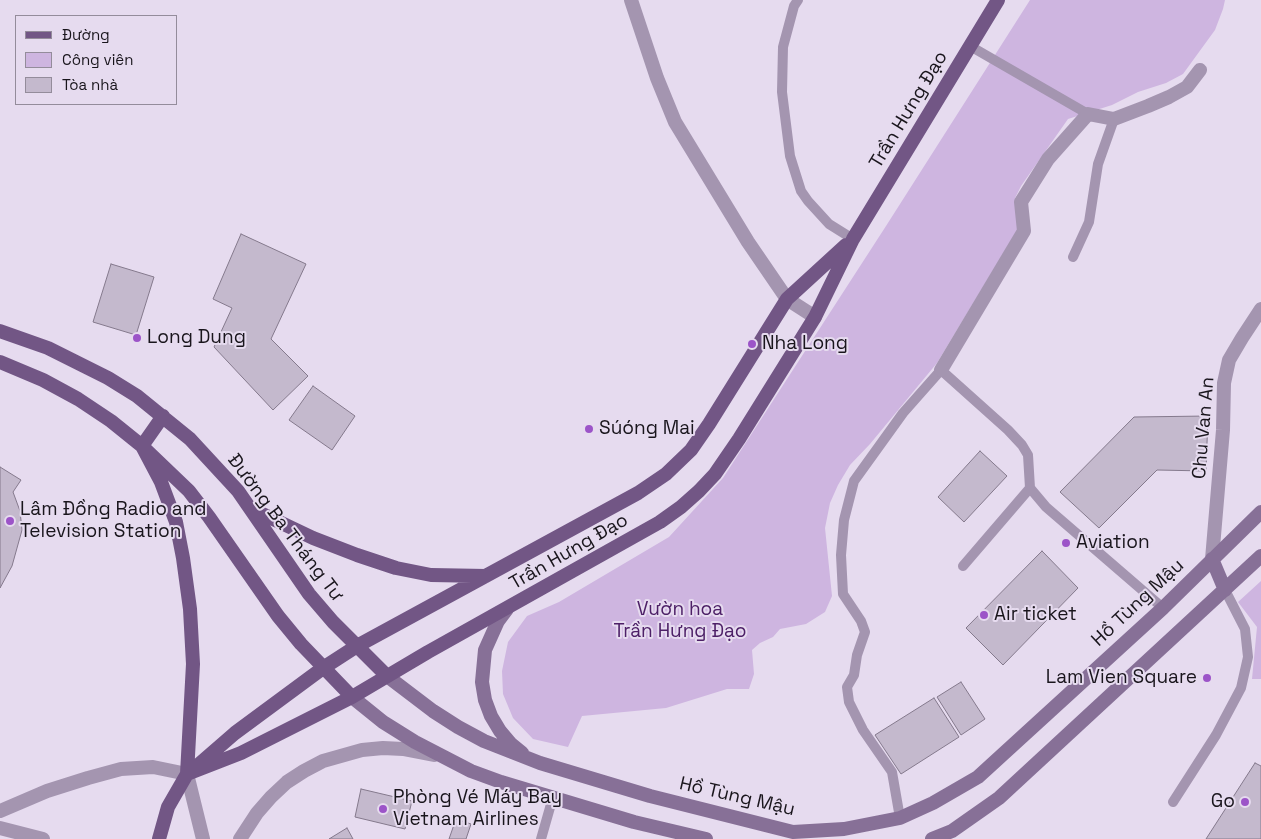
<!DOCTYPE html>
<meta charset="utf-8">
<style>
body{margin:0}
#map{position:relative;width:1261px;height:839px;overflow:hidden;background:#e6dbef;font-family:"Space Grotesk",sans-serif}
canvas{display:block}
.legend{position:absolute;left:15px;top:15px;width:162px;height:90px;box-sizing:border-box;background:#e6dbef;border:1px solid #948c9b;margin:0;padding:6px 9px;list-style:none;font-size:15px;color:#19151c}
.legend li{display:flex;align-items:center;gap:10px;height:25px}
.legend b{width:25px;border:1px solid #948c9b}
</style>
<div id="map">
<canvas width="1261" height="839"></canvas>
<ul class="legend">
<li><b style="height:6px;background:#725685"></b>Đường</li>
<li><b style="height:14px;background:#ceb5e0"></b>Công viên</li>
<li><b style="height:14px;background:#c4b9cd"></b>Tòa nhà</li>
</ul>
</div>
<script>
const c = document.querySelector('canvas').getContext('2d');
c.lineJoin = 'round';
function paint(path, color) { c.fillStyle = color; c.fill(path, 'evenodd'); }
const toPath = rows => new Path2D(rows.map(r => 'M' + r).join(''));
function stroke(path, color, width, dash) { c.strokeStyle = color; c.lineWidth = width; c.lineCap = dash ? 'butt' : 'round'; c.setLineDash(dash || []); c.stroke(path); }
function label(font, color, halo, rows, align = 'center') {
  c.font = font + ' "Space Grotesk",sans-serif'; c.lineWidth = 4; c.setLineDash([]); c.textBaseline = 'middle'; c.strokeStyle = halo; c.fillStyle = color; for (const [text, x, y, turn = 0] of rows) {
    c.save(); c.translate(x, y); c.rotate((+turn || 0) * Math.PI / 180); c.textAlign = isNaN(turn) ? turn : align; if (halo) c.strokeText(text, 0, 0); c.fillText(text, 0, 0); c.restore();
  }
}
const green = toPath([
 [1030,0,1225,0,1223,9,1215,30,1183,74,1166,83,1138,92,1112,105,1068,119,1021,186,1015,198,1018,229,937,363,870,444,850,465,838,485,830,503,825,528,832,596,825,612,806,624,780,629,773,637,760,643,752,650,754,674,749,689,727,689,666,708,582,716,568,747,533,739,513,718,503,694,502,671,508,642,527,616,559,602,669,537,723,478,886,226],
 [1261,581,1261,679,1252,679,1257,627,1238,602]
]);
const building = toPath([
 [241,234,306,264,271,339,308,376,273,410,214,347,232,308,213,299,241,234],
 [111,264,154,277,136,335,93,322,111,264],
 [313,386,355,416,332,450,289,420,313,386],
 [1208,416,1206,471,1157,470,1099,528,1060,492,1134,417,1208,416],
 [980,451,1007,476,964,522,938,497,980,451],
 [0,467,21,480,13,492,20,511,22,530,12,566,0,588,0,467],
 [1042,551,1078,588,1003,665,966,628,1042,551],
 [961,682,985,719,961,735,937,697,961,682],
 [934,698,959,737,901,774,875,735,934,698],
 [1255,763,1261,766,1261,839,1206,839,1255,763],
 [361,789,412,801,405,829,355,817,361,789],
 [456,819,471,824,466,839,449,839,456,819],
 [347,828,353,839,329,839,347,828]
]);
const service = toPath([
 [798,0,794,6,783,47,782,92,790,156,801,191,808,201,829,224,853,239],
 [970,46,1088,114],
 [1073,257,1089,222,1098,164,1114,119],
 [963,566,1030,488,1046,507,1163,608],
 [1173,802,1216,735,1241,688,1248,657,1245,629,1225,590],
 [900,818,892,772,863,730,849,702,847,687,854,675,857,655,865,632,861,621,843,594,841,555,844,520,854,481,903,413,941,370,1008,430,1022,445,1028,455,1030,488],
 [541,839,553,797]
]);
const minor = toPath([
 [631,0,657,78,675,122,748,242,787,299,815,317],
 [941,370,1024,231,1021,202,1048,159,1088,114,1114,119,1148,106,1169,97,1187,87,1200,70],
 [1212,559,1223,430,1224,383,1229,360,1242,338,1261,309]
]);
const tertiary = toPath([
 [0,811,47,791,88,778,121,769,153,767,187,774,203,839],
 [0,828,43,839],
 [240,839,257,813,271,797,287,782,304,771,323,761,362,750,383,748,403,749,434,755]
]);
const secondary = toPath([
 [1212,559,1225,590],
 [507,609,498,621,485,650,482,682,485,700,491,716,500,731,511,744,522,753],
 [387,676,433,711,458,727,484,741,540,763,650,796,793,832,844,829,900,818,933,803,978,777,1163,608,1261,512],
 [352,697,383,722,415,742,471,771,501,782,634,822,706,839],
 [932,839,952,831,999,798,1261,556]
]);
const primary = toPath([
 [0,331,48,348,108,378,137,396,190,439,238,491,309,594,333,622,387,676],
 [0,362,43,380,78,399,111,421,142,446,189,491,209,517,278,616,301,644,352,697],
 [163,416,142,446,161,482,176,522,183,558,190,609,193,664,187,774],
 [252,509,313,538,357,555,396,568,431,575,486,576],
 [197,766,235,733,323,668,357,646,638,493,666,474,691,450,709,424,787,299,846,245],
 [159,839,168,807,187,774,241,753,352,697,428,652,660,522,681,507,699,491,715,474,739,439,815,317,853,239,998,0]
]);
const markers = [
 [137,338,5,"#9c54c8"],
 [752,344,5,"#9c54c8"],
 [589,429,5,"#9c54c8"],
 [10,521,5,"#9c54c8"],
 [1066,543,5,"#9c54c8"],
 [984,615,5,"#9c54c8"],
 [1207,678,5,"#9c54c8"],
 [1245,802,5,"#9c54c8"],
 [383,809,5,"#9c54c8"]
];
const streetNames = [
 ["Trần Hưng Đạo",909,110,-59],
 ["Chu Van An",1204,428,-85],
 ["Đường Ba Tháng Tư",285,528,53],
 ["Trần Hưng Đạo",569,552,-30],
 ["Hồ Tùng Mậu",1138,603,-43],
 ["Hồ Tùng Mậu",737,797,13]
];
const poiNames = [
 ["Long Dung",147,338],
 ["Nha Long",762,344],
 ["Súóng Mai",599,429],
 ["Lâm Đồng Radio and",20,510],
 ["Television Station",20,532],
 ["Aviation",1076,543],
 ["Air ticket",994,615],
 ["Lam Vien Square",1197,678,"right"],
 ["Phòng Vé Máy Bay",393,798],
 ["Vietnam Airlines",393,820],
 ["Go",1235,802,"right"]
];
const parkNames = [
 ["Vườn hoa",680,610],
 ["Trần Hưng Đạo",680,632]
];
paint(green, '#ceb5e0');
paint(building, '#c4b9cd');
stroke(building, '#84798c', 1);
stroke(service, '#a495b0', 10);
stroke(minor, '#a495b0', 14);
stroke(tertiary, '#a495b0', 14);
stroke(secondary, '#877097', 14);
stroke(primary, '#725685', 14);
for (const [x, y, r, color] of markers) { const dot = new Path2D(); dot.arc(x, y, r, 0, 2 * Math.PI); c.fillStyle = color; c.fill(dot); stroke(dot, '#e6dbef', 2); }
label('19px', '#19151c', '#e6dbef', streetNames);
label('19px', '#19151c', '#e6dbef', poiNames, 'left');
label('19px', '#4d2067', '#e6dbef', parkNames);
</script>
